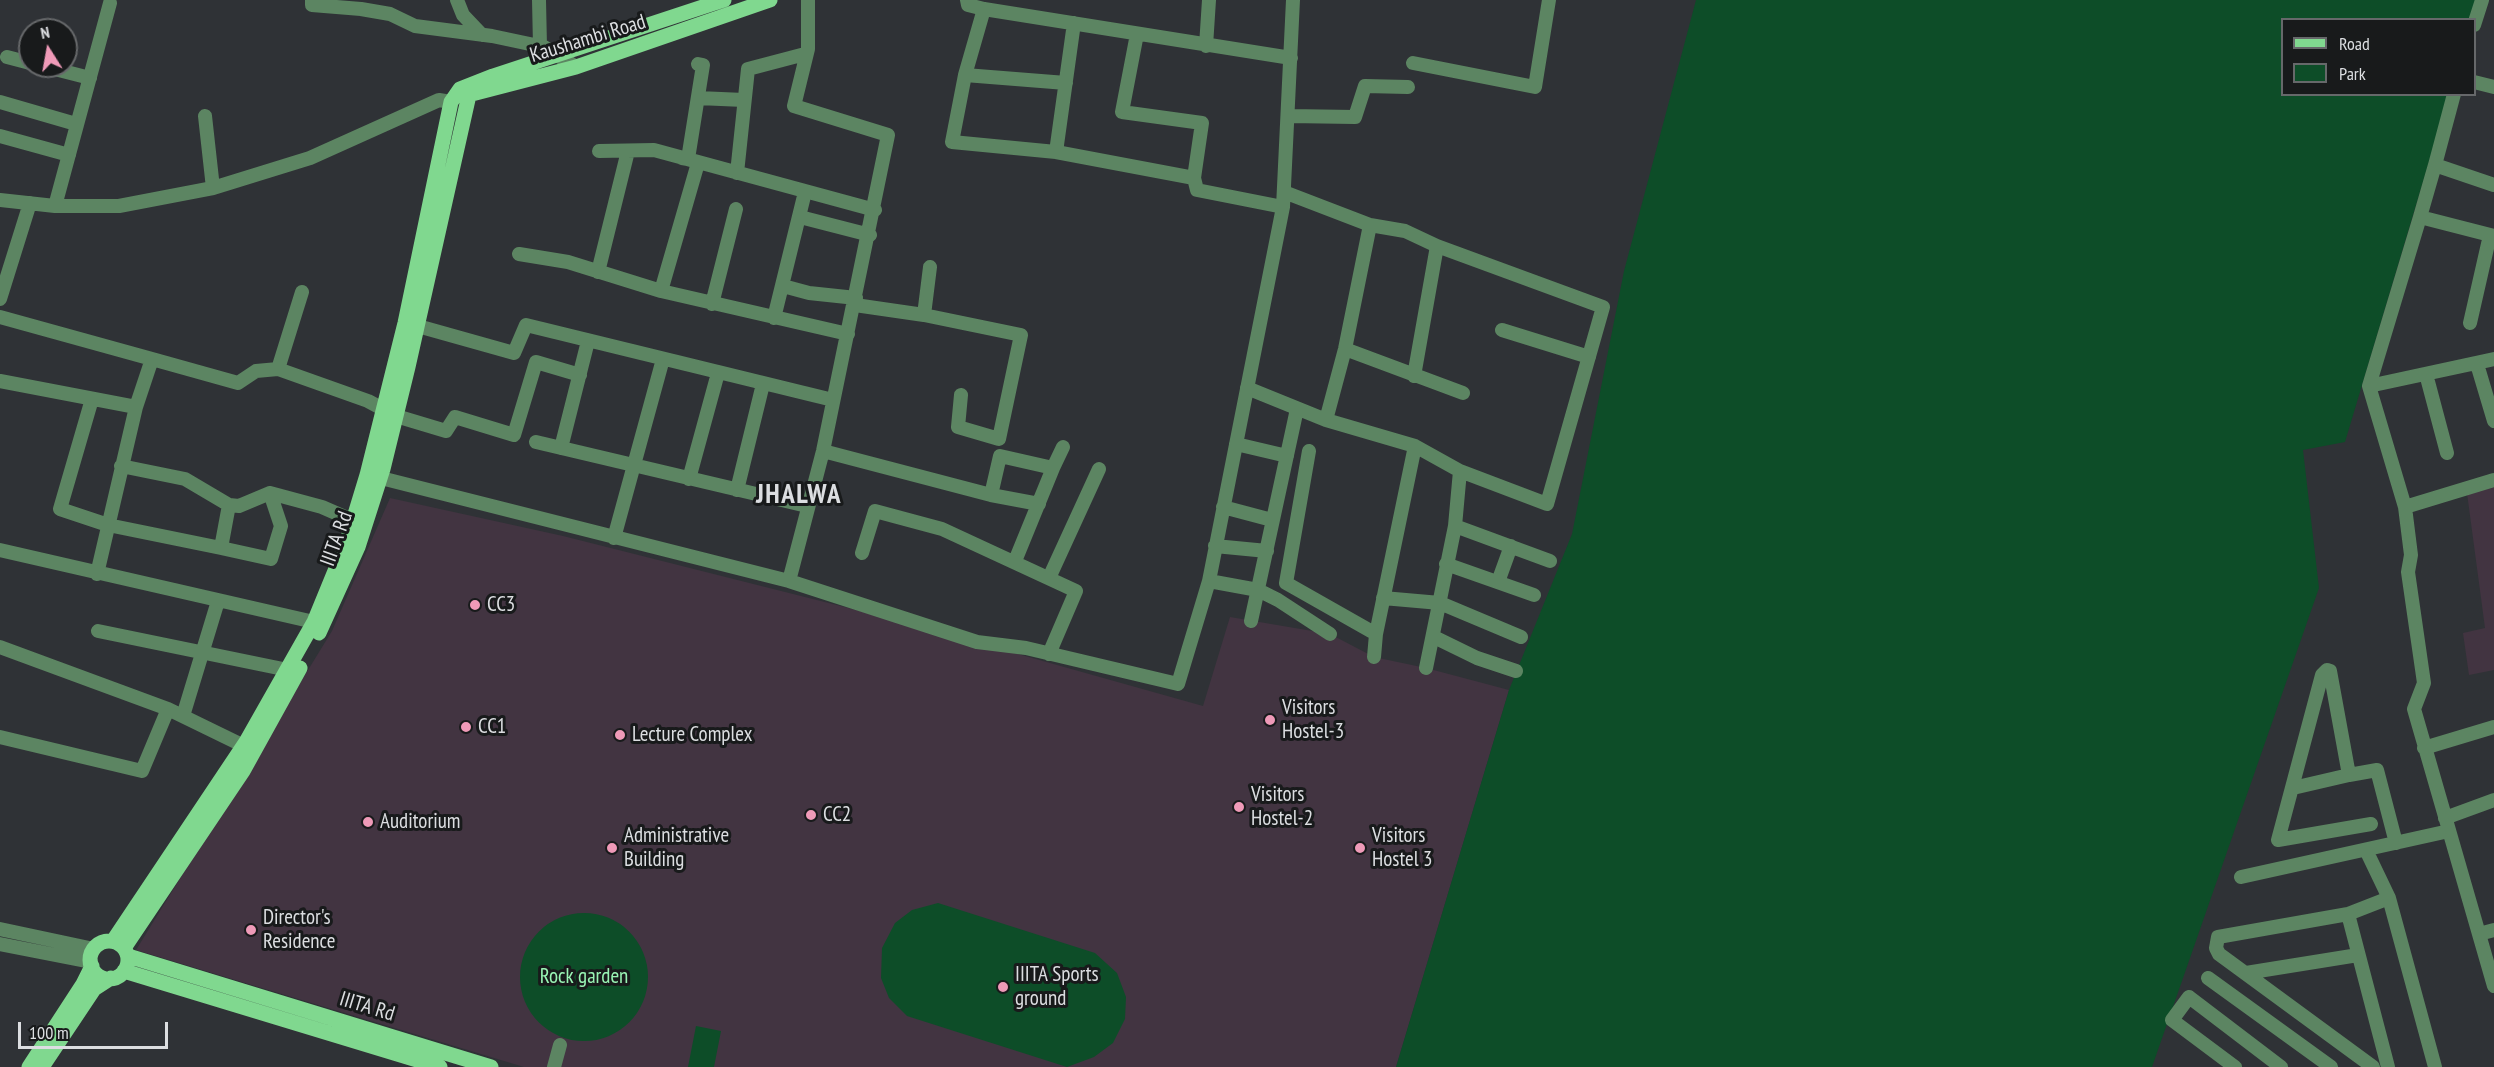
<!DOCTYPE html>
<style>
body{margin:0}
#map{position:relative;width:2494px;height:1067px;overflow:hidden;background:#2f3236;font-family:"PT Sans Narrow",sans-serif}
canvas{display:block}
.legend{position:absolute;left:2281px;top:18px;width:195px;height:78px;box-sizing:border-box;background:#181a1b;border:2px solid #66686a;margin:0;padding:8px 10px;list-style:none;font-size:18px;color:#dcdee1}
.legend li{display:flex;align-items:center;gap:12px;height:30px}
.legend b{width:30px;border:2px solid #66686a}
.north{position:absolute;left:18px;top:18px;width:60px;height:60px;box-sizing:border-box;background:#181a1b;border:2px solid #66686a;border-radius:50%;rotate:349deg;font-size:16px;font-weight:700;line-height:24px;text-align:center;color:#dcdee1}
.north::after{content:'';display:block;margin:auto;width:21px;height:27px;background:#ef9ab8;clip-path:polygon(50% 0,100% 100%,50% 72%,0 100%)}
.scale{position:absolute;left:18px;top:1022px;width:150px;height:27px;box-sizing:border-box;border:3px solid #dcdee1;border-top:0;padding-left:8px;font-size:18px;line-height:21px;white-space:nowrap;color:#dcdee1;-webkit-text-stroke:4px #181a1b;paint-order:stroke}
</style>
<div id="map">
<canvas width="2494" height="1067"></canvas>
<ul class="legend">
<li><b style="height:8px;background:#80d88f"></b>Road</li>
<li><b style="height:16px;background:#0d4d28"></b>Park</li>
</ul>
<div class="north">N</div>
<div class="scale">100 m</div>
</div>
<script>
const c = document.querySelector('canvas').getContext('2d');
c.lineJoin = 'round';
function paint(path, color) { c.fillStyle = color; c.fill(path, 'evenodd'); }
const toPath = rows => new Path2D(rows.map(r => 'M' + r).join(''));
function stroke(path, color, width, dash) { c.strokeStyle = color; c.lineWidth = width; c.lineCap = dash ? 'butt' : 'round'; c.setLineDash(dash || []); c.stroke(path); }
function label(font, color, halo, rows, align = 'center') {
  c.font = font + ' "PT Sans Narrow",sans-serif'; c.lineWidth = 6; c.setLineDash([]); c.textBaseline = 'middle'; c.strokeStyle = halo; c.fillStyle = color; for (const [text, x, y, turn = 0] of rows) {
    c.save(); c.translate(x, y); c.rotate((+turn || 0) * Math.PI / 180); c.textAlign = isNaN(turn) ? turn : align; if (halo) c.strokeText(text, 0, 0); c.fillText(text, 0, 0); c.restore();
  }
}
const education = toPath([
 [2494,485,2494,670,2469,675,2463,633,2485,628,2467,493],
 [390,498,563,536,904,622,1203,706,1230,617,1330,634,1374,657,1426,668,1509,690,1396,1067,524,1067,136,950,332,631]
]);
const green = toPath([
 [1696,0,2477,0,2471,19,2282,20,2282,94,2449,95,2345,442,2303,450,2319,588,2152,1067,1396,1067,1509,690,1572,534,1624,271],
 [938,903,1095,953,1117,973,1126,997,1125,1019,1113,1043,1094,1057,1067,1067,907,1016,889,998,881,978,882,948,895,923,912,910],
 '520 977a64 64 0 1 1 128 0a64 64 0 1 1-128 0Z',
 [696,1026,721,1031,714,1067,688,1067]
]);
const minor = toPath([
 [312,0,312,5,361,9,390,14,415,26,492,36,544,47,576,67],
 [457,0,463,15,482,35],
 [539,0,540,46],
 [967,0,968,5,984,9,1291,58],
 [984,9,965,75,952,142,1056,152,1194,178,1197,190,1283,207],
 [2474,25,2482,0],
 [1137,34,1122,112,1202,123,1194,178],
 [1206,46,1209,0],
 [7,57,30,63],
 [1413,63,1535,87,1549,0],
 [43,66,90,78],
 [965,75,1066,83],
 [2474,82,2494,87],
 [698,98,744,100],
 [0,102,76,124],
 [205,116,213,188],
 [1289,116,1355,117,1365,86,1408,87],
 [0,136,69,155],
 [599,151,654,150,875,210],
 [1056,152,1074,23],
 [682,158,688,159,703,65,698,64],
 [2435,165,2454,94],
 [737,173,748,69,805,54],
 [0,200,55,206,119,206,213,188,310,158,439,100,451,102],
 [55,206,110,3],
 [800,217,870,235],
 [2420,217,2435,165,2494,185],
 [2494,236,2420,217,2369,386,2405,507,2411,555,2408,572,2424,683,2414,709,2494,986],
 [519,254,568,262,661,291,848,334],
 [598,272,628,151],
 [783,286,809,293,856,298],
 [661,291,698,163],
 [302,292,278,369,368,401,396,416,446,431,455,417,514,435,536,362,580,375],
 [0,299,30,203],
 [712,304,736,209],
 [855,305,924,315,1021,335,999,439,958,427,961,395],
 [924,315,930,267],
 [0,317,152,359],
 [774,318,805,192],
 [407,323,514,353,526,325,833,400],
 [2470,323,2490,235],
 [1502,330,1589,357],
 [1345,349,1463,393],
 [2477,364,2494,421],
 [2426,374,2447,453],
 [1414,376,1437,246],
 [0,381,136,407],
 [2369,386,2494,359],
 [1247,388,1326,420,1415,446,1460,471,1547,504,1603,307,1437,246,1405,231,1370,225,1284,192],
 [92,399,60,509,108,525,221,548],
 [1326,420,1345,349,1370,225],
 [536,442,807,506],
 [1236,444,1287,456],
 [561,448,588,341],
 [823,451,991,495,1000,456,1053,468,1063,447],
 [1309,451,1286,583,1376,634],
 [121,466,185,479,229,505,239,506,270,493,322,507,354,521],
 [369,475,789,581,977,642,1026,648,1178,684,1209,581,1283,207,1293,0],
 [689,479,718,373],
 [737,490,763,384],
 [991,495,1039,504],
 [229,505,221,548,271,559,281,526,270,493],
 [1223,507,1272,520],
 [2405,507,2494,480],
 [1455,526,1550,561],
 [614,538,663,359],
 [1215,546,1267,551],
 [0,550,314,622],
 [862,553,875,511,942,529,1076,591,1049,654],
 [1015,561,1053,468],
 [1446,564,1534,595],
 [97,574,136,407,152,359,238,383,256,371,278,369],
 [1049,578,1099,469],
 [789,581,823,451,888,135,794,106,808,49,808,0],
 [1209,581,1258,590,1278,600,1330,634],
 [1498,582,1511,546],
 [1383,598,1440,603,1521,637],
 [1251,621,1297,409],
 [98,631,288,670],
 [1434,637,1477,658,1516,671],
 [0,647,168,709,244,746],
 [1374,657,1376,634,1415,446],
 [1426,668,1455,526,1460,471],
 [183,716,218,601],
 [0,737,142,771,168,709],
 [2424,748,2494,727],
 [2349,775,2377,770,2396,843],
 [2293,788,2349,775,2330,671,2327,670,2322,675,2278,840,2371,824],
 [2445,818,2494,800],
 [2366,850,2389,898,2435,1067],
 [2241,877,2449,831],
 [2348,914,2388,1067],
 [0,929,94,949],
 [2479,934,2494,930],
 [0,944,91,962],
 [2246,973,2358,955],
 [2208,978,2331,1067],
 [554,1067,560,1045],
 [2235,1067,2172,1020,2189,997,2281,1067],
 [2373,1067,2219,954,2216,948,2218,937,2348,914,2389,898]
]);
const major = toPath([
 [468,95,576,67,770,0],
 [319,633,358,547,383,469,408,367,469,95],
 [113,941,246,742,314,622,346,544,367,475,405,323,451,102,460,89,493,76,724,0],
 '90 960a19 19 0 1 1 38 0a19 19 0 1 1-38 0Z',
 [124,948,243,771,300,668],
 [128,956,491,1067],
 [124,971,440,1067],
 [29,1067,83,984,92,966],
 [42,1067,94,989,111,978]
]);
const markers = [
 [475,605,6,"#ef9ab8"],
 [1270,720,6,"#ef9ab8"],
 [466,727,6,"#ef9ab8"],
 [620,735,6,"#ef9ab8"],
 [1239,807,6,"#ef9ab8"],
 [811,815,6,"#ef9ab8"],
 [368,822,6,"#ef9ab8"],
 [612,848,6,"#ef9ab8"],
 [1360,848,6,"#ef9ab8"],
 [251,930,6,"#ef9ab8"],
 [1003,987,6,"#ef9ab8"]
];
const streetNames = [
 ["Kaushambi Road",588,39,-17],
 ["IIITA Rd",337,539,-70],
 ["IIITA Rd",367,1007,17]
];
const poiNames = [
 ["CC3",487,605],
 ["Visitors",1282,708],
 ["Hostel-3",1282,732],
 ["CC1",478,727],
 ["Lecture Complex",632,735],
 ["Visitors",1251,795],
 ["Hostel-2",1251,819],
 ["CC2",823,815],
 ["Auditorium",380,822],
 ["Administrative",624,836],
 ["Building",624,860],
 ["Visitors",1372,836],
 ["Hostel 3",1372,860],
 ["Director's",263,918],
 ["Residence",263,942],
 ["IIITA Sports",1015,975],
 ["ground",1015,999]
];
const parkNames = [
 ["Rock garden",584,977]
];
const districtNames = [
 ["JHALWA",799,495]
];
paint(education, '#423441');
paint(green, '#0d4d28');
stroke(minor, '#5c8562', 14);
stroke(major, '#80d88f', 15);
for (const [x, y, r, color] of markers) { const dot = new Path2D(); dot.arc(x, y, r, 0, 2 * Math.PI); c.fillStyle = color; c.fill(dot); stroke(dot, '#181a1b', 2); }
label('21px', '#dcdee1', '#181a1b', streetNames);
label('21px', '#dcdee1', '#181a1b', poiNames, 'left');
label('21px', '#99f4b4', '#181a1b', parkNames);
c.letterSpacing = '1.5px';
label('bold 27px', '#dcdee1', '#181a1b', districtNames);
c.letterSpacing = '0px';
</script>
